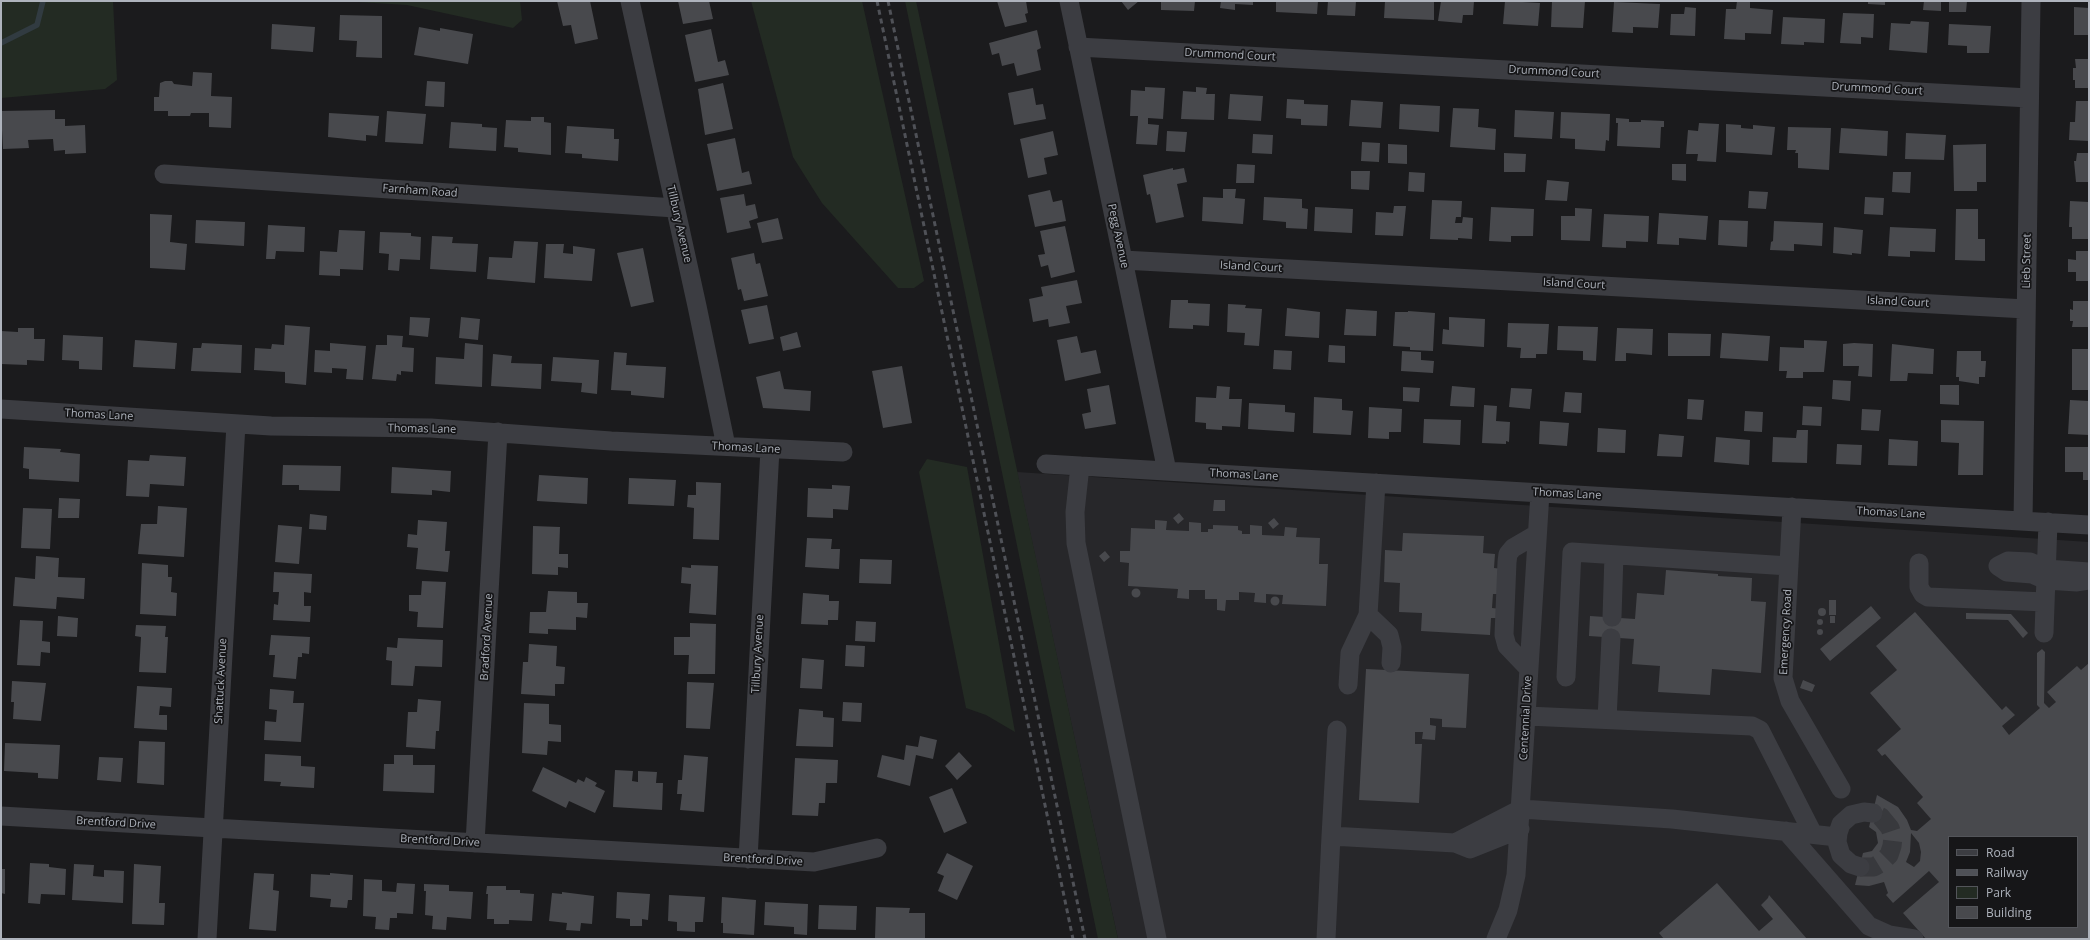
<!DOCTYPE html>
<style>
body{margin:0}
#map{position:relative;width:2090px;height:940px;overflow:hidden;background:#1b1b1d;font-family:"Open Sans",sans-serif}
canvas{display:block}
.frame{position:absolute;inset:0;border:2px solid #aeb3bc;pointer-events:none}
.legend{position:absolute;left:1948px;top:836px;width:130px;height:92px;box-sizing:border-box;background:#161618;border:1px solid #53555a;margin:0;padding:5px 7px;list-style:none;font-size:12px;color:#aeb3bc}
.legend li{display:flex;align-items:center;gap:8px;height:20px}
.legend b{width:20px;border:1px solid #53555a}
</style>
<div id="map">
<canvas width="2090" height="940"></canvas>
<div class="frame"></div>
<ul class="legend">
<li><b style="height:5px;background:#3c3d42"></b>Road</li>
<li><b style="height:5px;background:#4f5157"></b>Railway</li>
<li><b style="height:11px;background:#232b23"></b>Park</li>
<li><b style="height:11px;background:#48494d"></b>Building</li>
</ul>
</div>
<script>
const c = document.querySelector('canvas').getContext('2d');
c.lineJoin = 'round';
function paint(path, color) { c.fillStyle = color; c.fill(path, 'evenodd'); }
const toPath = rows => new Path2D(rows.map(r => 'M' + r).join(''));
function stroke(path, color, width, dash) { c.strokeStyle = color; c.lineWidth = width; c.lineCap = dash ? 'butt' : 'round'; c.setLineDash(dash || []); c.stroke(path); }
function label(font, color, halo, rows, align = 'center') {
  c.font = font + ' "Open Sans",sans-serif'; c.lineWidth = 3.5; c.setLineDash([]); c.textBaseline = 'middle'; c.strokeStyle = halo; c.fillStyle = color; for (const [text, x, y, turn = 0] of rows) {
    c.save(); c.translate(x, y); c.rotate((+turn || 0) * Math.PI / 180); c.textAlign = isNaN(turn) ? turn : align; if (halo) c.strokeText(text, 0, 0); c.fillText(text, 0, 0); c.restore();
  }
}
const built = toPath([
 [1017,472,2089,542,2089,939,1118,939],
 [1949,837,2077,837,2077,927,1949,927]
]);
const green = toPath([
 [1,1,113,1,117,80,105,89,1,98],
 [342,1,520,1,522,20,513,28,407,5],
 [751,1,862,1,924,281,914,288,898,288,822,203,793,157],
 [905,1,916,1,1118,939,1098,939],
 [927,459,967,467,1015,732,986,715,966,708,919,472]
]);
const stream = toPath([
 [1,43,37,25,43,1]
]);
const building = toPath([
 [557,1,590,1,598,39,575,44,571,25,563,26],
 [678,1,709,1,713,19,683,24],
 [997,1,1026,1,1028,13,1025,14,1027,22,1005,27],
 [1121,1,1139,1,1128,10],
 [1161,1,1195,1,1194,11,1161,10],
 [1221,1,1253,1,1253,5,1235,4,1235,10,1220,8],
 [1276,1,1318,1,1317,14,1276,12],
 [1328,1,1356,1,1355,16,1327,15],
 [1385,1,1434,1,1434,20,1384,18],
 [1441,1,1474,1,1473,15,1463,15,1462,23,1438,21],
 [1505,1,1540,3,1538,26,1503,24],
 [1552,1,1585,1,1583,28,1551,27],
 [1737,1,1750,1,1750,8,1773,10,1771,34,1745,33,1745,40,1724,39,1726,9,1736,9],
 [1868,1,1885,1,1885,5,1868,4],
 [1924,1,1941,1,1941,11,1923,10],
 [1949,1,1967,1,1966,12,1949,12],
 [1614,2,1660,4,1658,28,1633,27,1633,33,1612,32],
 [1685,7,1696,8,1695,36,1670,35,1671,14,1684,14],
 [2074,7,2089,8,2089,35,2074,35],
 [1843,13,1874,14,1873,38,1861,37,1861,44,1840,43],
 [340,15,382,16,382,58,356,57,357,41,339,40],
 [1783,17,1825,19,1824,43,1804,42,1804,45,1781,44],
 [1911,21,1929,22,1927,53,1889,50,1891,23,1910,24],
 [272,24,315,27,313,52,271,49],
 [1949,24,1991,26,1989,53,1967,53,1967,46,1948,45],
 [419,27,440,31,440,28,473,34,468,64,414,55],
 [711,29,718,62,725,60,729,75,695,82,685,35],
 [1037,30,1041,48,1037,50,1041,70,1017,76,1014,63,1002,66,999,53,992,55,989,43],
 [2075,59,2089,59,2089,88,2075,88,2075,80,2073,80,2073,68,2076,68],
 [193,72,212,73,211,96,232,97,231,128,209,127,209,113,191,113,190,116,168,116,168,111,154,111,154,97,159,97,160,83,165,81,172,81,174,84,192,86],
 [427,81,445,82,444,107,425,106],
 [723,83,733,129,705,135,698,89],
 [1145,87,1165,88,1163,119,1148,118,1148,124,1159,125,1157,145,1136,144,1138,116,1130,116,1131,90,1145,91],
 [1196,87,1207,88,1206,94,1215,94,1214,120,1181,119,1183,91,1196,92],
 [1033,88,1036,105,1043,104,1046,119,1014,125,1008,93],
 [1230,94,1263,96,1261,121,1228,119],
 [1287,99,1304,100,1304,104,1328,105,1327,126,1301,125,1301,119,1286,118],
 [1351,100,1383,102,1381,128,1349,126],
 [2076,101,2089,101,2089,141,2069,140,2070,122,2075,122],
 [1400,104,1440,106,1439,132,1399,129],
 [1453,108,1479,109,1478,127,1496,129,1495,150,1450,147],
 [55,110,55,119,65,119,65,126,85,125,86,153,65,154,65,150,54,151,53,139,28,140,29,148,3,149,1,111],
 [1515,110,1554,112,1552,139,1514,137],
 [387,111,426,114,423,144,385,142],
 [1561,112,1610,114,1609,141,1606,140,1605,151,1575,149,1575,139,1560,138],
 [329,113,379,116,377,136,366,135,366,141,328,137],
 [531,117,544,117,544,122,551,123,551,155,518,152,518,148,504,147,506,120,531,121],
 [1616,118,1629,119,1629,122,1641,122,1641,120,1664,121,1664,127,1661,127,1660,148,1617,146,1618,123,1616,123],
 [451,122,482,124,482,127,497,128,496,151,449,148],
 [1699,123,1719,124,1716,162,1697,161,1698,154,1686,154,1688,130,1698,131],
 [1726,124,1741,125,1741,128,1753,129,1753,125,1775,127,1772,155,1726,152],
 [567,126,614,129,614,139,619,139,618,161,582,158,582,154,565,153],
 [1788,127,1831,128,1829,170,1798,168,1798,153,1795,153,1796,150,1787,150],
 [1841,128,1888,131,1887,156,1839,153],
 [1053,131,1058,155,1044,158,1047,174,1028,178,1020,139],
 [1167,131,1187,132,1185,152,1166,151],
 [1906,133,1946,135,1944,160,1905,159],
 [1253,134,1273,135,1272,154,1252,153],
 [735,138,742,173,749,171,752,184,717,191,707,144],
 [1362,142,1380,143,1379,162,1361,161],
 [1388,144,1407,145,1407,164,1388,163],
 [1986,144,1986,182,1977,182,1977,191,1954,191,1953,145],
 [1504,153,1526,154,1525,172,1504,172],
 [2077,153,2089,153,2089,182,2076,182,2074,161,2076,161],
 [1237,164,1255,165,1254,183,1236,183],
 [1672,164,1686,164,1686,181,1672,180],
 [1173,168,1173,170,1184,168,1187,182,1177,184,1184,217,1156,223,1150,194,1147,195,1143,175],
 [1351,171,1370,171,1369,190,1351,189],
 [1409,172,1425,173,1424,192,1408,191],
 [1893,172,1911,172,1910,193,1892,192],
 [1547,180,1569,182,1567,201,1545,200],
 [1223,189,1236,189,1235,198,1245,199,1243,224,1202,221,1203,197,1223,198],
 [1050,190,1053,202,1062,200,1066,221,1035,227,1028,195],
 [1749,191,1768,192,1766,209,1748,208],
 [744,194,746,206,755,204,758,218,749,221,751,228,727,233,720,198],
 [1264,197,1302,199,1302,208,1308,209,1307,229,1286,228,1286,222,1263,220],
 [1865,197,1884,198,1883,215,1864,214],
 [1432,200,1462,201,1461,217,1456,217,1455,223,1462,223,1463,217,1473,218,1472,239,1458,238,1458,240,1430,239],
 [2070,201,2089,202,2089,239,2072,239,2072,227,2069,227],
 [1394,206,1406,206,1403,236,1375,235,1376,212,1393,213],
 [1315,207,1353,209,1352,233,1314,231],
 [1491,207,1534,209,1533,236,1511,236,1511,242,1489,241],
 [1575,208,1592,209,1590,241,1561,240,1561,216,1575,216],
 [1956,209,1978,209,1978,239,1985,239,1985,261,1955,260],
 [1659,213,1708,216,1706,240,1679,238,1679,245,1657,244],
 [150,214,172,215,170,242,187,244,185,270,150,268],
 [1604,214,1649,216,1648,242,1626,241,1626,248,1602,247],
 [778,218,783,239,762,243,757,223],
 [196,220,245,222,244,246,195,243],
 [1719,220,1748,221,1747,247,1718,245],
 [1774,221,1823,223,1822,246,1794,244,1794,251,1770,250,1771,242,1773,241],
 [268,225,305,227,304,252,276,251,275,259,266,259],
 [1065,226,1075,272,1051,278,1048,265,1041,267,1038,255,1045,254,1040,231],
 [1834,227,1863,230,1861,254,1852,253,1852,255,1833,253],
 [1890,227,1936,229,1935,252,1910,251,1910,257,1888,256],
 [339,230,365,231,363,270,340,269,340,276,319,275,320,251,337,252],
 [380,232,411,233,411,236,421,237,420,260,400,259,399,271,388,270,389,254,379,253],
 [432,236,453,237,452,243,478,244,476,272,430,269],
 [514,241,538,242,535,283,487,279,489,257,512,258],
 [546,244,564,244,563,253,573,254,573,246,595,249,592,281,544,278],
 [643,248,654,302,631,307,617,253],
 [2076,251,2089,251,2089,281,2076,281,2076,272,2068,272,2068,259,2076,260],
 [754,253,756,264,760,263,768,296,744,301,741,289,738,290,731,258],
 [1077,280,1082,303,1066,306,1070,323,1049,327,1048,319,1033,322,1029,299,1043,296,1041,287],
 [1171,300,1188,300,1188,303,1210,304,1209,326,1193,325,1193,329,1169,328],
 [2073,301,2089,301,2089,327,2072,327,2073,321,2070,321,2070,309,2073,310],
 [1228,304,1246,305,1245,308,1262,309,1259,346,1244,345,1245,333,1227,332],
 [767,305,774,339,749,344,741,310],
 [1287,308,1320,312,1319,338,1285,336],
 [1346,309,1377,311,1376,336,1344,335],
 [1408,311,1435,313,1433,351,1410,350,1410,347,1393,346,1395,312,1408,312],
 [410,317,430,318,428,337,409,335],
 [461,317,480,319,478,340,459,338],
 [1449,317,1485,319,1484,347,1442,344,1443,329,1449,330],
 [1508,323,1549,324,1547,354,1536,354,1536,358,1520,358,1521,348,1507,347],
 [285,325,310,327,306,385,285,383,285,372,254,370,255,348,271,349,272,344,284,345],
 [1558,326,1598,327,1596,361,1583,360,1583,351,1557,350],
 [18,328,34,328,34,339,45,339,44,361,27,360,27,365,1,364,1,331,18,332],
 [1617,328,1653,329,1652,355,1626,353,1626,361,1615,361],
 [797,332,801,347,783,351,780,337],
 [1668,333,1711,334,1710,356,1668,356],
 [1722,333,1770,336,1768,361,1720,358],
 [63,335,103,337,102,370,79,369,79,361,62,360],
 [387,335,403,336,402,347,414,348,413,372,401,371,401,375,397,374,396,381,372,379,376,345,387,345],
 [1077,336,1081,353,1096,350,1101,373,1065,381,1057,340],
 [135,340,177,343,175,369,133,367],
 [1804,340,1827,341,1824,372,1803,372,1803,378,1786,378,1787,371,1779,371,1780,347,1804,348],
 [202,343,242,345,241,373,191,371,193,348,201,348],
 [330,343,366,346,363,380,346,379,347,369,332,368,332,373,314,372,315,350,330,351],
 [465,343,483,345,482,387,435,384,436,357,464,359],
 [1854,343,1873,344,1872,377,1858,376,1859,366,1843,366,1843,344],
 [1892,344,1934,349,1933,374,1908,373,1907,381,1890,381],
 [1329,345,1345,346,1345,363,1328,362],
 [2072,349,2089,349,2089,390,2072,390],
 [1274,350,1292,351,1291,370,1273,369],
 [1402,351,1421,352,1421,360,1434,361,1433,373,1401,371],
 [1957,351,1981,351,1981,361,1986,361,1985,377,1979,377,1979,384,1959,381,1959,377,1956,377],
 [614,352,627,353,626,365,666,367,664,398,631,395,631,391,611,390],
 [493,354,512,356,511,363,542,364,541,389,491,386],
 [553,357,599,360,597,394,581,392,582,383,551,381],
 [902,366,912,423,883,428,872,371],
 [780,371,784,389,811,391,810,411,763,408,756,377],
 [1833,380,1851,381,1850,401,1832,399],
 [1109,385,1116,424,1085,429,1082,414,1091,412,1087,389],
 [1940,385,1959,385,1959,405,1940,404],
 [1217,386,1230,387,1229,399,1242,399,1240,427,1222,426,1222,430,1206,429,1206,423,1195,422,1196,397,1216,398],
 [1452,386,1475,388,1474,407,1450,406],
 [1403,387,1420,388,1419,402,1403,401],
 [1511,388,1532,389,1530,409,1509,407],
 [1565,392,1582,393,1581,413,1563,412],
 [1314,397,1342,399,1342,410,1353,411,1351,435,1313,433],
 [1688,399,1704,400,1702,420,1687,419],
 [2070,400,2089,401,2089,435,2068,434],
 [1249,403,1285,405,1285,412,1295,413,1294,432,1248,429],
 [1484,405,1497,406,1496,421,1510,422,1509,442,1506,441,1506,444,1482,443],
 [1803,406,1822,407,1821,426,1802,425],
 [1369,407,1402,409,1401,432,1389,432,1389,439,1368,438],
 [1862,409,1881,410,1879,431,1861,430],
 [1745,411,1763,412,1762,432,1744,431],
 [1424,419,1461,420,1460,445,1423,443],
 [1941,420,1984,421,1983,475,1958,475,1959,443,1941,442],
 [1540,421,1569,423,1567,446,1539,444],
 [1598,428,1626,430,1625,453,1597,452],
 [1797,430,1808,430,1807,463,1772,462,1773,437,1796,438],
 [1659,434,1684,436,1682,457,1657,456],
 [1716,437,1750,440,1749,465,1714,462],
 [1889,439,1918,441,1917,466,1888,465],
 [1837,444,1862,445,1861,465,1836,464],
 [24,447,61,449,60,452,80,454,79,482,29,479,29,469,23,468],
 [2065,447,2089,447,2089,480,2083,480,2083,472,2065,472],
 [150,455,186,457,184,486,150,484,149,497,126,496,128,460,149,461],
 [283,465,341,466,340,491,299,490,299,485,282,485],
 [392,467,451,471,450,492,432,490,432,495,391,493],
 [539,475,588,478,587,504,537,501],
 [629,478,676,480,674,506,628,504],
 [696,482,721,483,719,540,693,539,694,508,687,507,688,495,696,495],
 [832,485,850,486,848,510,833,509,833,518,807,517,808,488,832,489],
 [59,498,80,499,79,518,58,518],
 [1214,500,1225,500,1225,511,1213,511],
 [158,506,187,508,184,557,138,554,141,524,157,524],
 [23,508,52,509,50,549,21,548],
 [1179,513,1184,519,1178,524,1173,518],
 [310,514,327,516,326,530,309,529],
 [1274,518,1279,524,1273,529,1268,523],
 [418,520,447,522,445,551,450,551,448,572,416,569,418,548,407,547,408,534,417,535],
 [1155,520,1167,521,1166,530,1189,531,1189,522,1201,523,1201,532,1208,532,1208,529,1213,529,1213,525,1238,526,1238,530,1242,531,1242,534,1250,534,1250,525,1262,526,1262,535,1284,536,1285,527,1297,528,1296,537,1320,538,1319,564,1328,564,1326,606,1282,604,1283,595,1266,594,1266,603,1254,602,1255,593,1239,592,1239,600,1226,600,1225,611,1217,610,1217,599,1205,599,1205,590,1189,590,1189,599,1177,598,1178,589,1128,586,1129,563,1120,562,1120,551,1130,551,1131,528,1155,529],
 [278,525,302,527,299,564,275,562],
 [533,526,560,527,559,554,568,554,568,568,558,567,558,575,532,574],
 [1403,533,1484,536,1483,553,1495,554,1494,568,1503,569,1498,594,1493,594,1492,608,1501,609,1500,618,1491,618,1490,635,1421,631,1422,613,1399,612,1400,583,1384,582,1385,550,1402,551],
 [807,538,832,539,831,549,840,549,839,569,805,567],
 [1105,551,1110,557,1104,562,1099,556],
 [36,556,59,558,58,577,85,578,84,599,57,597,56,609,13,606,15,577,35,579],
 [860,559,892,560,891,584,859,583],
 [142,563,168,565,168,577,172,577,171,592,177,593,176,616,140,614],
 [691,565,718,566,716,615,689,613,691,584,681,583,682,567,691,568],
 [1666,570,1718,574,1718,576,1752,578,1751,601,1766,602,1761,673,1712,669,1710,695,1658,692,1660,666,1632,664,1634,639,1589,636,1590,616,1635,619,1637,593,1664,595],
 [274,572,312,574,311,593,304,592,304,606,311,606,310,622,273,620,274,604,278,605,279,592,273,592],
 [422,581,446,582,443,628,417,627,418,612,409,611,409,595,421,595],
 '1131.5 593a4.5 4.5 0 1 1 9 0a4.5 4.5 0 1 1-9 0Z',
 [548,591,577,592,577,603,588,603,587,618,576,617,576,630,548,629,548,634,529,633,530,612,546,612],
 [803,593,829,595,829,601,839,601,838,620,828,620,828,625,801,624],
 '1270.5 601a4.5 4.5 0 1 1 9 0a4.5 4.5 0 1 1-9 0Z',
 [1829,600,1836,600,1836,615,1829,615],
 [1871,606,1881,618,1830,661,1820,649],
 '1818 612a4 4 0 1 1 8 0a4 4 0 1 1-8 0Z',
 [1915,612,2002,710,2006,706,2015,715,2002,726,2009,735,2040,708,2037,705,2037,653,2042,649,2045,652,2044,703,2049,708,2056,702,2047,692,2077,666,2081,670,2089,663,2089,939,1926,939,1903,913,1939,882,1929,871,1893,903,1886,895,1888,893,1884,882,1869,886,1855,885,1863,853,1872,851,1878,843,1876,832,1869,827,1877,795,1898,807,1907,820,1911,830,1917,831,1931,819,1917,803,1923,797,1885,754,1882,756,1877,750,1901,729,1870,693,1897,670,1876,646],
 [1911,833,1919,843,1921,852,1920,861,1914,867,1906,862,1910,852],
 [1949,837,2077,837,2077,927,1949,927],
 [1966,613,2011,614,2028,633,2023,638,2008,620,1966,619],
 [58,616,78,618,77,637,57,636],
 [1830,616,1835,616,1835,623,1830,623],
 '1817 622a3 3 0 1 1 6 0a3 3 0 1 1-6 0Z',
 [20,620,43,621,42,641,50,642,50,653,41,652,40,666,17,665],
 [856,621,876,622,875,642,855,641],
 [690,623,716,624,715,674,688,674,689,655,674,655,674,637,690,637],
 [136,625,166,626,165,637,168,637,166,673,139,672,141,637,135,636],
 '1817 632a3 3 0 1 1 6 0a3 3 0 1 1-6 0Z',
 [271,635,310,637,309,654,302,653,302,657,298,657,296,679,273,677,275,655,269,655],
 [398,638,443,640,442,667,415,666,413,686,391,685,392,661,386,660,387,647,397,648],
 [529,644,557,646,556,666,565,667,564,684,555,684,555,696,521,694,523,662,528,662],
 [846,645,865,646,864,667,845,666],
 [802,658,824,660,822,689,800,688],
 [1366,669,1469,674,1466,728,1442,727,1442,719,1430,718,1430,725,1436,726,1435,740,1422,739,1423,732,1415,732,1415,744,1422,744,1419,803,1359,800],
 [1803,680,1815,685,1812,692,1800,688],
 [12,681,46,683,41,721,13,719,14,702,11,702],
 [687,682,714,683,710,729,686,728],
 [137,686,172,688,171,707,160,706,159,715,167,715,167,730,134,728],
 [270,689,294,691,293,703,304,703,301,742,264,740,265,721,276,722,277,710,269,709],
 [418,699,441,701,439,731,436,731,435,749,406,747,408,712,417,712],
 [843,702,862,703,861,722,842,721],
 [524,703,549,704,549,724,561,725,561,742,548,741,547,755,522,753],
 [799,709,823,711,823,717,834,718,833,747,796,746],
 [920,736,937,740,933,759,916,755,910,786,877,777,882,755,904,760,906,745,918,747],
 [139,741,165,742,164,785,137,783],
 [5,743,60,745,58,779,38,778,38,773,4,771],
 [959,752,972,766,957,780,945,766],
 [265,754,301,756,301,766,315,767,314,788,280,786,281,782,264,781],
 [394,755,413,755,413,765,435,765,434,793,383,791,384,764,394,764],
 [684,755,708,757,704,812,680,810,682,794,677,794,678,780,682,780],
 [99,757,123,758,121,782,97,780],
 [795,758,838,760,837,783,826,783,825,803,819,803,818,816,792,815],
 [543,767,576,783,578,779,584,782,586,777,597,783,595,786,605,791,595,813,569,801,566,808,532,791],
 [615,770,633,771,632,781,638,782,638,771,657,772,656,783,663,783,662,810,613,807],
 [952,788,967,823,944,833,929,797],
 [947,853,973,866,957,900,938,891,944,876,937,873],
 [30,863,49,864,49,867,66,869,65,895,41,894,40,904,28,903],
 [74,864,94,865,93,876,104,877,104,870,124,871,123,903,72,900],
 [134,864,161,866,159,903,165,903,164,925,132,924],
 [1,869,5,869,5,894,1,893],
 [254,873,274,874,273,890,279,891,276,931,249,929],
 [330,873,353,875,352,900,348,900,347,908,330,907,331,899,310,897,311,874,330,875],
 [364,879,382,880,382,891,396,892,397,883,415,884,413,914,397,913,397,918,390,918,389,930,375,929,376,917,363,916],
 [1717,883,1759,931,1773,919,1761,905,1768,898,1769,895,1807,939,1664,939,1659,933],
 [424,884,449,885,449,891,473,892,471,919,447,917,446,930,432,929,433,916,425,915,426,891,424,891],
 [487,886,506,886,506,890,520,890,520,893,534,894,532,921,509,920,509,924,494,924,494,919,487,919,488,894,486,894],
 [562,892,594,896,592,924,581,923,580,931,566,930,567,923,549,921,552,893,562,894],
 [617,892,650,894,648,920,642,919,642,926,630,926,630,919,616,918],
 [669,895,705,897,703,922,695,922,695,932,677,931,677,922,668,921],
 [722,897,756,900,754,935,723,933,723,923,721,923],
 [765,902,808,904,807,935,794,934,794,927,764,925],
 [819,905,857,906,856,930,818,929],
 [876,907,910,908,909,913,925,913,925,939,875,938]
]);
const minorTunnel = toPath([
 [1860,867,1874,867,1882,862,1889,855,1892,846,1893,837,1890,828,1881,817,1873,813]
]);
const minor = toPath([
 [630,1,697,306,726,446],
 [1069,1,1167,471],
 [1078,47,2029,98],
 [164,174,675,208],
 [1123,260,2026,309],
 [1,409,271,426,431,428,611,441,843,452],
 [1046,464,2089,525],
 [1080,466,1075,512,1076,543,1157,939],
 [1792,507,1783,678,1790,701,1841,789],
 [2023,521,2031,1],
 [1919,563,1919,587,1923,594,1928,597,2045,602],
 [2089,572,2046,569,2030,562,2008,561,1998,566,2007,572,2032,574,2046,580,2077,582,2089,580],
 [1368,615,1389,635,1392,647,1391,663],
 [1612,617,1614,555],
 [2044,633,2048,522],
 [1529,669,1507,646,1504,635,1507,562,1508,554,1513,548,1537,534],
 [1566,677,1572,552,1789,566],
 [1348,685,1350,653,1368,615,1376,483],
 [1527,716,1752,726,1760,730,1813,834],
 [1607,719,1611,638],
 [1337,730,1331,836,1455,843,1470,849,1520,829],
 [1,816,814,862,877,848],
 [1786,831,1869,926,1889,935,1914,939],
 [475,843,498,432],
 [1455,843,1521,809,1672,819,1837,837],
 [748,859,770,449],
 [1860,867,1851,864,1841,855,1837,842,1838,833,1841,824,1851,815,1864,812,1873,813],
 [207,939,236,424],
 [1326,939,1331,836],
 [1496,939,1508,910,1516,875,1540,493]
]);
const rail = toPath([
 [877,1,1073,939],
 [888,1,1085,939]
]);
const streetNames = [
 ["Drummond Court",1230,55,3],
 ["Drummond Court",1554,72,3],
 ["Drummond Court",1877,89,3],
 ["Farnham Road",420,191,4],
 ["Tillbury Avenue",679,224,77],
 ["Pegg Avenue",1118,236,78],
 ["Lieb Street",2027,261,-89],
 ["Island Court",1251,267,3],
 ["Island Court",1574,284,3],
 ["Island Court",1898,302,3],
 ["Thomas Lane",99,415,3],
 ["Thomas Lane",422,429,1],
 ["Thomas Lane",746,448,3],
 ["Thomas Lane",1244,475,3],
 ["Thomas Lane",1567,494,3],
 ["Thomas Lane",1891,513,3],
 ["Emergency Road",1786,632,-87],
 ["Bradford Avenue",487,637,-87],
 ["Tillbury Avenue",758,654,-87],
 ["Shattuck Avenue",221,681,-87],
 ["Centennial Drive",1526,718,-87],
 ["Brentford Drive",116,823,3],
 ["Brentford Drive",440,841,3],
 ["Brentford Drive",763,860,3]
];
paint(built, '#27272a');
paint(green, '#232b23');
stroke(stream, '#313b41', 5.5);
paint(building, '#48494d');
stroke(minorTunnel, '#38393d', 19, [19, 10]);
stroke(minor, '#3c3d42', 19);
stroke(rail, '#4f5157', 3, [5, 4]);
label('11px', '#aeb3bc', '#161618', streetNames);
</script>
